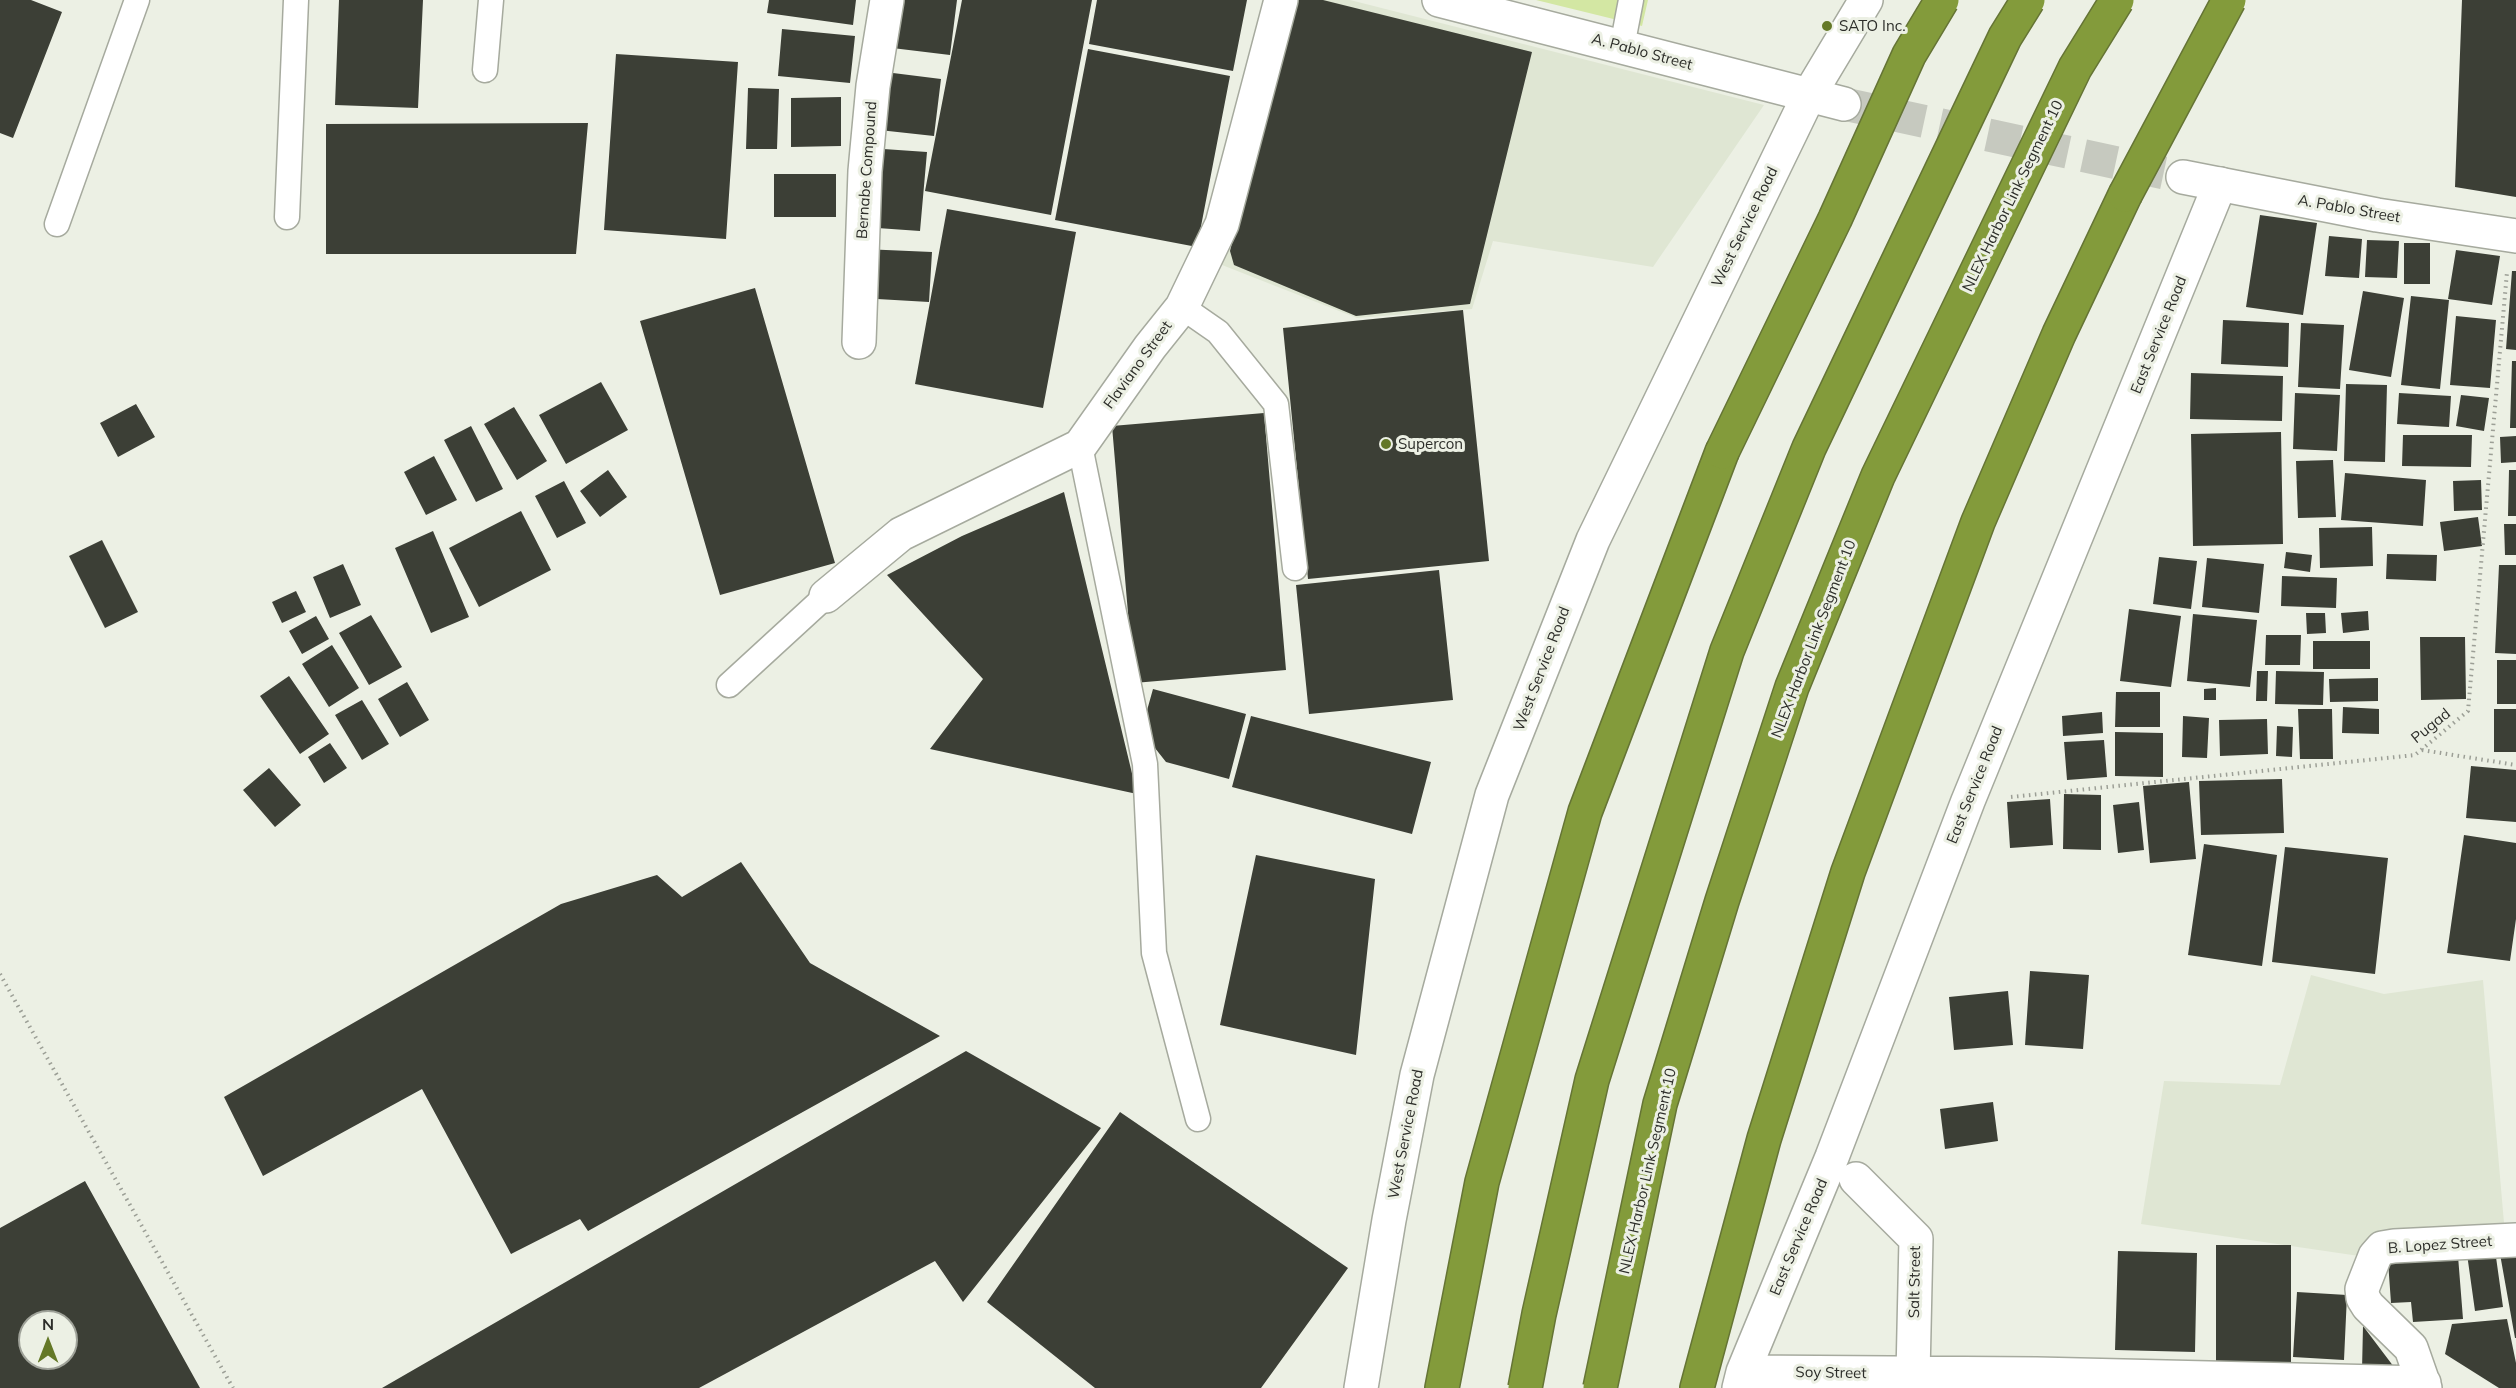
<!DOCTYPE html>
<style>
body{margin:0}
#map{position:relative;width:2516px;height:1388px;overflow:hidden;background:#ecf0e4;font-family:Mulish,sans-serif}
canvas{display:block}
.north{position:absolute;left:18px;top:1310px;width:60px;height:60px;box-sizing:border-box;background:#ecf0e4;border:2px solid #9fa299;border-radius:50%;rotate:0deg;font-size:16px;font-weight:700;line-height:24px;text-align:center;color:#2c2d29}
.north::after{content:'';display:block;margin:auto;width:21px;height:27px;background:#647827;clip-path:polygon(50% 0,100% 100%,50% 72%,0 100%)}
</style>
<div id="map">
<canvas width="2516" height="1388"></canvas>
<div class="north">N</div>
</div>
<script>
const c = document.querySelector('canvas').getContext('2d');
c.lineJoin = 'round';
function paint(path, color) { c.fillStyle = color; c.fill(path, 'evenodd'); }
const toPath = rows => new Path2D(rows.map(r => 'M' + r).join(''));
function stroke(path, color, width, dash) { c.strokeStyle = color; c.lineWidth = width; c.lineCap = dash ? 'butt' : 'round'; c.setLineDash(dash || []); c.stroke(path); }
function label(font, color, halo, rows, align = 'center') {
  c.font = font + ' Mulish,sans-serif'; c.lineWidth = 6; c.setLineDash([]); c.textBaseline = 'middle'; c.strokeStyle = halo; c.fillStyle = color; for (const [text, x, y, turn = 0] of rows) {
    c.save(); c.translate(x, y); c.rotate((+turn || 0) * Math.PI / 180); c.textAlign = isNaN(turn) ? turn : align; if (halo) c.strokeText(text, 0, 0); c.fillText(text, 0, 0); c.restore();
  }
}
const built = toPath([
 [1288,0,1350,0,1764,105,1653,267,1493,241,1472,309,1357,318,1217,263],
 [2311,975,2384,994,2483,980,2504,1223,2379,1230,2366,1257,2141,1224,2164,1081,2280,1085]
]);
const green = toPath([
 [1536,0,1648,0,1642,26]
]);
const building = toPath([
 [0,0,31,0,62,12,13,138,0,133],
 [339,0,423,0,418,108,335,105],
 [769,0,856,0,853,25,767,13],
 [889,0,957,0,950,55,884,47],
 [962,0,1092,0,1051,215,925,191],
 [1097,0,1247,0,1233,71,1089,44],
 [1293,0,1323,0,1532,52,1470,304,1356,316,1234,265,1230,251],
 [2462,0,2516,0,2516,197,2455,187],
 [782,29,855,36,850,83,778,76],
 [1088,49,1230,76,1197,247,1055,220],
 [616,54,738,62,726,239,604,230],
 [877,71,941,79,934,136,870,129],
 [748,88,779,89,777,149,746,149],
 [841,97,841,146,791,147,791,98],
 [588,123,576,254,326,254,326,124],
 [869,148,927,152,920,231,863,227],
 [774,174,836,174,836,217,774,217],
 [947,209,1076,232,1043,408,915,384],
 [2260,215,2317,223,2303,315,2246,307],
 [2329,236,2362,239,2359,278,2325,276],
 [2367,240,2399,241,2397,278,2365,277],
 [2404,243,2430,243,2430,284,2404,284],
 [863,249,932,252,929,302,860,298],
 [2456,250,2500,256,2492,305,2448,299],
 [2512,271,2516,271,2516,350,2506,349],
 [755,288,835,563,720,595,640,321],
 [2363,291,2404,298,2391,377,2349,370],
 [2411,296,2449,300,2440,389,2401,385],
 [1463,310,1489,561,1308,579,1283,328],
 [2456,316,2496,320,2490,388,2450,385],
 [2223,320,2289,323,2288,367,2221,364],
 [2301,323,2344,325,2340,389,2298,387],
 [2512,361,2516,361,2516,428,2510,428],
 [2191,373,2283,376,2282,421,2190,419],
 [601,382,628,430,566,464,539,415],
 [2346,384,2387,385,2385,462,2344,461],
 [2295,393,2340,395,2337,451,2293,449],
 [2399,393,2451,396,2449,427,2397,424],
 [2461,395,2489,398,2484,431,2456,426],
 [136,404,155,437,118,457,100,423],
 [514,407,547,461,517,480,484,424],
 [1264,413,1286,670,1134,683,1112,426],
 [471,426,503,489,476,502,444,440],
 [2281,432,2283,544,2193,546,2191,434],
 [2403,435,2472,435,2471,467,2402,466],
 [2516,436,2516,462,2501,463,2500,437],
 [434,456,457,500,426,515,404,472],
 [2333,460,2336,517,2298,518,2296,461],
 [608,470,627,497,600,517,580,491],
 [2509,470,2516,470,2516,516,2508,516],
 [2345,473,2426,480,2423,526,2341,520],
 [2481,480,2482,510,2454,511,2453,481],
 [564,481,586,523,557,538,535,496],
 [1064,492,1137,794,930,749,983,679,887,575,962,536],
 [521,511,551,570,479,607,449,548],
 [2478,517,2482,546,2444,551,2440,522],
 [2504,524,2516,524,2516,555,2505,555],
 [2372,527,2373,566,2320,568,2319,528],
 [433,531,469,617,431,633,395,548],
 [102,540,138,612,105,628,69,556],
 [2286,552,2312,555,2310,572,2284,568],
 [2387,554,2437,555,2436,581,2386,579],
 [2159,557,2197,561,2191,609,2153,604],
 [2207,558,2264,564,2259,613,2202,607],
 [343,564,361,605,330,618,313,577],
 [2499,565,2516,565,2516,654,2495,653],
 [1439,570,1453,700,1309,714,1296,585],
 [2282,576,2337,578,2336,608,2281,606],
 [296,591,306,612,282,623,272,602],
 [2129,609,2181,616,2171,687,2120,681],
 [2368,611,2369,630,2343,633,2341,613],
 [2306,613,2325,613,2326,633,2307,634],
 [2193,614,2257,620,2250,687,2187,681],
 [371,615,402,667,369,685,339,633],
 [316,616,329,639,302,654,289,631],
 [2266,635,2301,635,2300,665,2265,665],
 [2420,637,2465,637,2466,699,2421,700],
 [2313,641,2370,641,2370,669,2313,669],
 [332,645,359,688,329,707,302,664],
 [2497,660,2516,660,2516,704,2497,704],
 [2257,671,2268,671,2267,701,2256,701],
 [2276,671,2324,672,2323,705,2275,704],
 [289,676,329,734,300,754,260,696],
 [2378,678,2378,701,2330,702,2329,679],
 [407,682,429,720,400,737,378,699],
 [2216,688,2216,700,2204,700,2204,689],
 [1153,689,1246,714,1229,779,1166,762,1151,743,1146,714],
 [2116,692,2160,692,2160,727,2115,727],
 [362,700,389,744,362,760,335,715],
 [2343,707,2379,709,2379,734,2342,733],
 [2298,709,2332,709,2333,759,2300,759],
 [2494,709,2516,709,2516,752,2494,752],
 [2102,712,2103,733,2063,736,2062,716],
 [1251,716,1431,762,1412,834,1232,787],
 [2183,716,2209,718,2207,758,2182,757],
 [2267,719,2268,754,2220,756,2219,720],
 [2277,726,2293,727,2292,757,2276,756],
 [2115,732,2163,733,2163,777,2115,776],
 [2104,740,2107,777,2067,780,2064,742],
 [330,743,347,768,324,783,308,757],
 [2471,766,2516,770,2516,822,2466,818],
 [269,768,301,805,275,827,243,790],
 [2282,779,2284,833,2201,835,2199,781],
 [2189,782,2196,859,2150,863,2143,786],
 [2064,794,2101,795,2101,850,2063,849],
 [2050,799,2053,845,2010,848,2007,802],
 [2139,802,2144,850,2118,853,2113,805],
 [2464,835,2516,843,2516,919,2510,961,2447,953],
 [2204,844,2277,855,2262,966,2188,955],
 [2285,847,2388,858,2375,974,2272,962],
 [1256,855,1375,879,1356,1055,1220,1025],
 [741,862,810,963,940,1036,588,1231,580,1219,511,1254,422,1089,263,1176,224,1097,561,904,657,875,682,897],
 [2030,971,2089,975,2083,1049,2025,1045],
 [2008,991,2013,1045,1954,1050,1949,997],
 [966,1051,1101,1128,963,1302,935,1261,699,1388,382,1388],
 [1993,1102,1998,1141,1945,1149,1940,1109],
 [1120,1112,1348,1268,1261,1388,1095,1388,987,1302],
 [85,1181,200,1388,0,1388,0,1228],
 [30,1322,66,1322,66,1358,30,1358],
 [2216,1245,2291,1245,2291,1367,2216,1367],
 [2495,1250,2503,1307,2475,1311,2467,1254],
 [2118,1251,2197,1253,2195,1352,2115,1350],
 [2500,1254,2516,1255,2516,1338,2515,1338],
 [2458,1256,2463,1319,2413,1322,2411,1302,2391,1303,2388,1261],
 [2297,1292,2347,1295,2344,1360,2293,1357],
 [2507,1319,2516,1363,2516,1388,2499,1388,2445,1354,2452,1324],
 [2363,1326,2397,1371,2362,1370]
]);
const tertiaryTunnel = toPath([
 [1844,104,2183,177]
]);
const path = toPath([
 [2422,750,2516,765],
 [2011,797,2415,755,2468,711,2507,272],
 [0,974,233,1388]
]);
const service = toPath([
 [1622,47,1631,0],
 [485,70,491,0],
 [287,217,296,0],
 [57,224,137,0],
 [1182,307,1218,332,1276,404,1295,568],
 [1080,446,1145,764,1154,953,1198,1119],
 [729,685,826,596]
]);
const minor = toPath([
 [859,342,865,171,873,86,887,0],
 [826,596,901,534,1080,446,1150,347,1182,307,1222,224,1281,0],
 [1856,1179,1916,1239,1913,1374],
 [1743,1372,2037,1374,2424,1383],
 [1361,1388,1389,1220,1417,1075,1492,795,1593,540,1809,95,1866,0],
 [1739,1388,1743,1372,1832,1157,1968,801,2220,184],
 [2425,1388,2411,1348,2368,1306,2363,1298,2362,1289,2375,1256,2382,1248,2394,1246,2516,1240]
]);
const tertiary = toPath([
 [1439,0,1844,104],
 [2183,177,2377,215,2516,236]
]);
const motorway = toPath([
 [1442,1388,1482,1182,1585,812,1722,452],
 [1697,1388,1764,1139,1848,872,1978,522,2059,334,2125,195]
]);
const motorwayBridge = toPath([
 [2125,195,2229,0],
 [1722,452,1835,219,1909,55,1942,0],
 [1525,1388,1539,1314,1592,1080,1727,651,1809,448,2005,37,2028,0],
 [1600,1388,1660,1104,1722,901,1792,687,1878,476,2075,68,2117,0]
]);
const markers = [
 [1827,26,6,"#647827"],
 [1386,444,6,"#647827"]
];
const poiNames = [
 ["SATO Inc.",1839,26],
 ["Supercon",1398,444]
];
const streetNames = [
 ["A. Pablo Street",1642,52,15],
 ["Bernabe Compound",867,170,-86],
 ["NLEX Harbor Link Segment 10",2013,196,-64],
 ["A. Pablo Street",2349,209,10],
 ["West Service Road",1745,227,-64],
 ["East Service Road",2159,335,-68],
 ["Flaviano Street",1138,365,-54],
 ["NLEX Harbor Link Segment 10",1814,639,-69],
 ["West Service Road",1542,669,-69],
 ["Pugad",2431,726,-39],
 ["East Service Road",1975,785,-68],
 ["West Service Road",1406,1134,-79],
 ["NLEX Harbor Link Segment 10",1648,1171,-77],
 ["East Service Road",1799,1237,-67],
 ["B. Lopez Street",2440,1245,-4],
 ["Salt Street",1915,1282,-89],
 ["Soy Street",1831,1373,1]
];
paint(built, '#dfe6d3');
paint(green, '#d3e7a3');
paint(building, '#3c3f36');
stroke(tertiaryTunnel, '#c6c9bf', 33, [33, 16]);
stroke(service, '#a6aa9e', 27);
stroke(minor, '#a6aa9e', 36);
stroke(tertiary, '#a6aa9e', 36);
stroke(motorway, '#657435', 36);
stroke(path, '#9c9f96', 4, [1.5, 4.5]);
stroke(service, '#fff', 24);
stroke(minor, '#fff', 33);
stroke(tertiary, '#fff', 33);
stroke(motorway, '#839b3b', 33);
stroke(motorwayBridge, '#657435', 36, []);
stroke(motorwayBridge, '#839b3b', 33);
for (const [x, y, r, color] of markers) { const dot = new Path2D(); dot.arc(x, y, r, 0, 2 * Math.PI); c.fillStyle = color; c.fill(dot); stroke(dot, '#ecf0e4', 2); }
label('15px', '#2c2d29', '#ecf0e4', poiNames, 'left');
label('15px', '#2c2d29', '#ecf0e4', streetNames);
</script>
